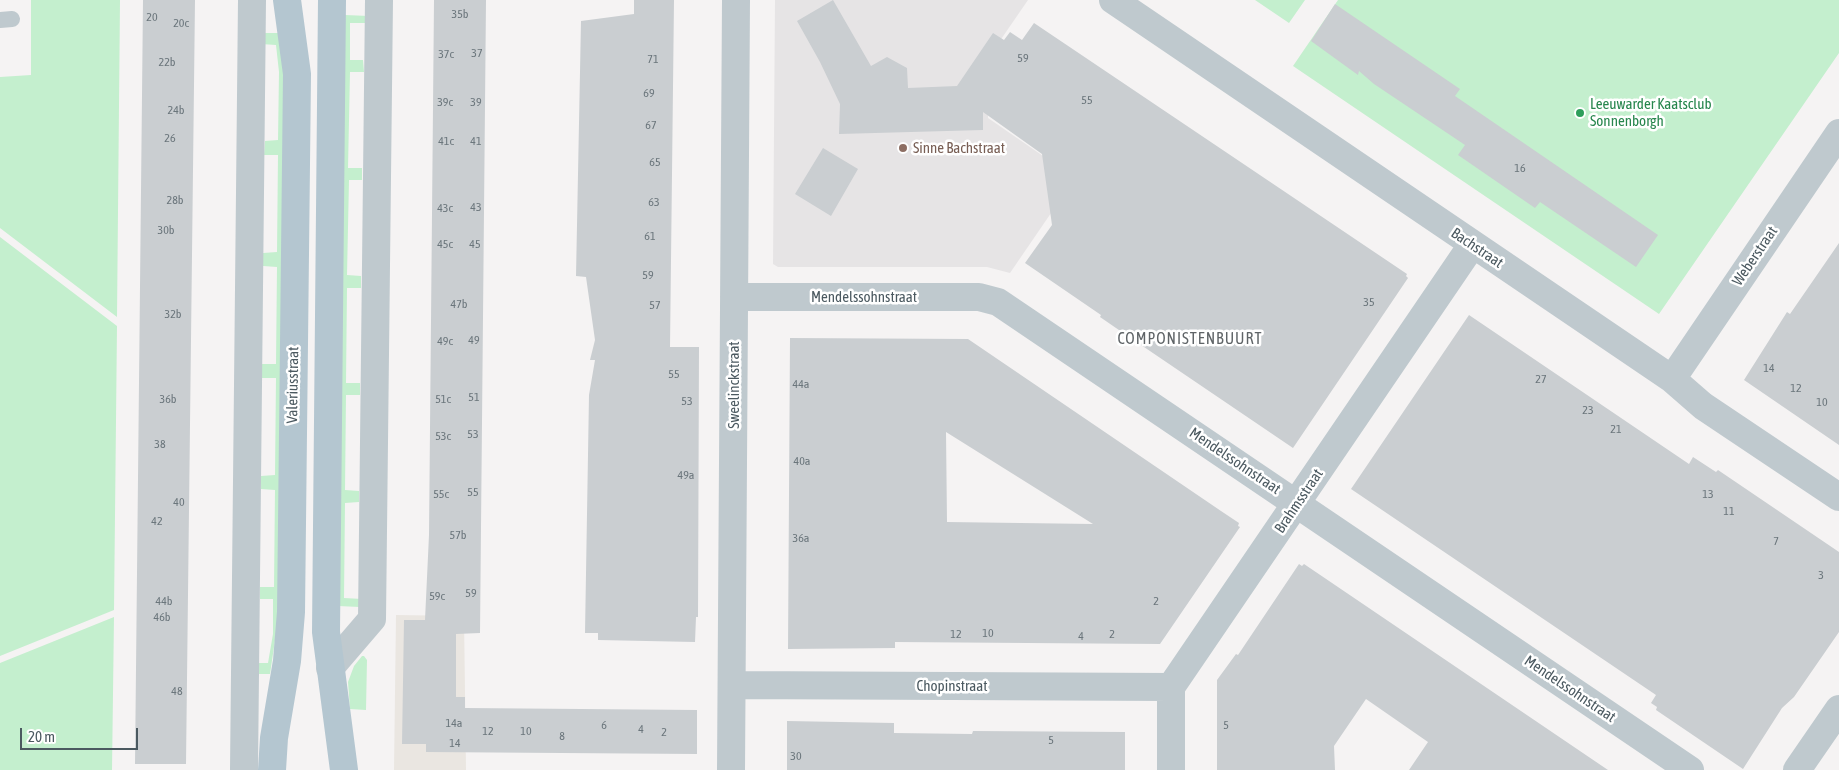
<!DOCTYPE html>
<style>
body{margin:0}
#map{position:relative;width:1839px;height:770px;overflow:hidden;background:#f5f3f3;font-family:"Asap Condensed",sans-serif}
canvas{display:block}
.scale{position:absolute;left:20px;top:728px;width:118px;height:22px;box-sizing:border-box;border:2px solid #4b5960;border-top:0;padding-left:6px;font-size:15px;line-height:18px;white-space:nowrap;color:#4b5960;-webkit-text-stroke:4px #fff;paint-order:stroke}
</style>
<div id="map">
<canvas width="1839" height="770"></canvas>
<div class="scale">20 m</div>
</div>
<script>
const c = document.querySelector('canvas').getContext('2d');
c.lineJoin = 'round';
function paint(path, color) { c.fillStyle = color; c.fill(path, 'evenodd'); }
const toPath = rows => new Path2D(rows.map(r => 'M' + r).join(''));
function stroke(path, color, width, dash) { c.strokeStyle = color; c.lineWidth = width; c.lineCap = dash ? 'butt' : 'round'; c.setLineDash(dash || []); c.stroke(path); }
function label(font, color, halo, rows, align = 'center') {
  c.font = font + ' "Asap Condensed",sans-serif'; c.lineWidth = 5; c.setLineDash([]); c.textBaseline = 'middle'; c.strokeStyle = halo; c.fillStyle = color; for (const [text, x, y, turn = 0] of rows) {
    c.save(); c.translate(x, y); c.rotate((+turn || 0) * Math.PI / 180); c.textAlign = isNaN(turn) ? turn : align; if (halo) c.strokeText(text, 0, 0); c.fillText(text, 0, 0); c.restore();
  }
}
const commercial = toPath([
 [396,615,464,616,466,770,394,770]
]);
const education = toPath([
 [775,0,1028,0,984,64,989,69,988,118,1075,178,1010,273,987,267,778,267,773,264]
]);
const green = toPath([
 [31,0,120,0,117,317,0,228,0,77,31,75],
 [1255,0,1305,0,1289,23],
 [1338,0,1839,0,1839,53,1659,314,1293,66],
 [345,15,369,16,369,23,350,23,350,60,363,60,364,72,350,72,348,168,362,168,362,180,349,180,347,275,361,276,361,288,347,288,346,383,360,383,360,395,346,395,345,490,359,491,359,502,345,503,344,598,362,599,360,607,338,606],
 [261,33,279,33,284,73,278,620,270,674,254,674,254,663,268,663,273,634,273,599,260,599,260,587,274,587,275,490,261,489,261,476,275,475,276,378,262,378,262,364,276,364,277,267,263,266,263,253,277,252,278,155,264,155,265,141,278,140,279,72,276,45,261,44],
 [0,237,117,326,114,610,0,656],
 [114,617,112,770,0,770,0,663],
 [362,656,364,656,367,660,366,710,350,709,348,682,354,666]
]);
const building = toPath([
 [143,0,195,0,186,764,135,764],
 [434,0,486,0,480,633,456,634,456,697,465,697,465,708,697,710,697,754,426,752,426,744,402,744,404,620,425,620,429,535],
 [634,0,674,0,670,347,699,347,698,617,696,617,695,642,598,640,598,633,585,633,589,395,595,360,590,360,595,340,586,277,576,276,581,21,634,14],
 [833,0,871,66,887,57,907,68,908,88,957,86,993,33,1004,40,1010,32,1022,40,1034,23,1407,274,1406,276,1408,278,1293,448,1116,328,1100,317,1101,315,1025,263,1052,225,1042,154,983,112,983,130,839,134,840,104,820,62,797,21],
 [1335,4,1460,89,1455,96,1658,235,1636,267,1540,202,1535,208,1458,155,1465,145,1374,84,1359,71,1358,75,1311,41],
 [823,148,858,169,831,216,795,194],
 [1839,243,1839,445,1744,380,1787,312,1790,314],
 [1469,315,1689,464,1693,457,1716,472,1718,470,1839,552,1839,632,1794,697,1782,708,1743,769,1656,710,1657,707,1651,703,1656,695,1351,489],
 [790,338,968,339,1221,511,1239,523,1238,526,1240,527,1160,644,895,642,895,648,788,649],
 [946,432,1093,524,947,522],
 [1299,564,1302,566,1304,564,1608,770,1409,770,1428,742,1366,699,1334,746,1335,770,1217,770,1217,680,1236,654,1238,655],
 [787,721,894,723,894,733,972,734,973,731,1125,732,1125,770,787,770]
]);
const service = toPath([
 [0,20,12,19]
]);
const minor = toPath([
 [1113,0,1672,379,1703,406,1839,497],
 [734,297,979,297,998,302,1690,770],
 [1672,379,1839,133],
 [330,668,372,619,379,0],
 [733,685,1171,687],
 [244,770,252,0],
 [731,770,736,0],
 [1171,770,1171,687,1472,245],
 [1797,770,1839,709]
]);
const primary = toPath([
 [332,0,326,632,344,770],
 [272,770,274,738,287,661,291,612,297,74,287,0]
]);
const markers = [
 [1580,113,5,"#2e9e5b"],
 [903,148,5,"#8d6e63"]
];
const numberNames = [
 ["35b",460,14],
 ["20",152,17],
 ["20c",181,23],
 ["37",477,53],
 ["37c",446,54],
 ["59",1023,58],
 ["71",653,59],
 ["22b",167,62],
 ["69",649,93],
 ["55",1087,100],
 ["39c",445,102],
 ["39",476,102],
 ["24b",176,110],
 ["67",651,125],
 ["26",170,138],
 ["41c",446,141],
 ["41",476,141],
 ["65",655,162],
 ["16",1520,168],
 ["28b",175,200],
 ["63",654,202],
 ["43",476,207],
 ["43c",445,208],
 ["30b",166,230],
 ["61",650,236],
 ["45c",445,244],
 ["45",475,244],
 ["59",648,275],
 ["35",1369,302],
 ["47b",459,304],
 ["57",655,305],
 ["32b",173,314],
 ["49",474,340],
 ["49c",445,341],
 ["14",1769,368],
 ["55",674,374],
 ["27",1541,379],
 ["44a",801,384],
 ["12",1796,388],
 ["51",474,397],
 ["36b",168,399],
 ["51c",443,399],
 ["53",687,401],
 ["10",1822,402],
 ["23",1588,410],
 ["21",1616,429],
 ["53",473,434],
 ["53c",443,436],
 ["38",160,444],
 ["40a",802,461],
 ["49a",686,475],
 ["55",473,492],
 ["55c",441,494],
 ["13",1708,494],
 ["40",179,502],
 ["11",1729,511],
 ["42",157,521],
 ["57b",458,535],
 ["36a",801,538],
 ["7",1776,541],
 ["3",1821,575],
 ["59",471,593],
 ["59c",437,596],
 ["44b",164,601],
 ["2",1156,601],
 ["46b",162,617],
 ["10",988,633],
 ["12",956,634],
 ["2",1112,634],
 ["4",1081,636],
 ["48",177,691],
 ["14a",454,723],
 ["6",604,725],
 ["5",1226,725],
 ["4",641,729],
 ["12",488,731],
 ["10",526,731],
 ["2",664,732],
 ["8",562,736],
 ["5",1051,740],
 ["14",455,743],
 ["30",796,756]
];
const leisureNames = [
 ["Leeuwarder Kaatsclub",1590,104],
 ["Sonnenborgh",1590,121]
];
const educationNames = [
 ["Sinne Bachstraat",913,148]
];
const streetNames = [
 ["Bachstraat",1477,248,34],
 ["Weberstraat",1755,256,-56],
 ["Mendelssohnstraat",864,297],
 ["Valeriusstraat",293,385,-89],
 ["Sweelinckstraat",734,385,-90],
 ["Mendelssohnstraat",1235,461,34],
 ["Brahmsstraat",1299,501,-56],
 ["Chopinstraat",952,686],
 ["Mendelssohnstraat",1570,689,34]
];
const neighbourhoodNames = [
 ["COMPONISTENBUURT",1190,339]
];
paint(commercial, '#eae6e1');
paint(education, '#e6e4e5');
paint(green, '#c4efce');
paint(building, '#caced1');
stroke(service, '#bfc9ce', 16);
stroke(minor, '#bfc9ce', 28);
stroke(primary, '#b4c6d0', 28);
for (const [x, y, r, color] of markers) { const dot = new Path2D(); dot.arc(x, y, r, 0, 2 * Math.PI); c.fillStyle = color; c.fill(dot); stroke(dot, '#fff', 2); }
label('12px', '#6b767c', null, numberNames);
label('15px', '#27864d', '#fff', leisureNames, 'left');
label('15px', '#785e54', '#fff', educationNames, 'left');
label('15px', '#4b5960', '#fff', streetNames);
c.letterSpacing = '1px';
label('16px', '#5f6467', '#fff', neighbourhoodNames);
c.letterSpacing = '0px';
</script>
